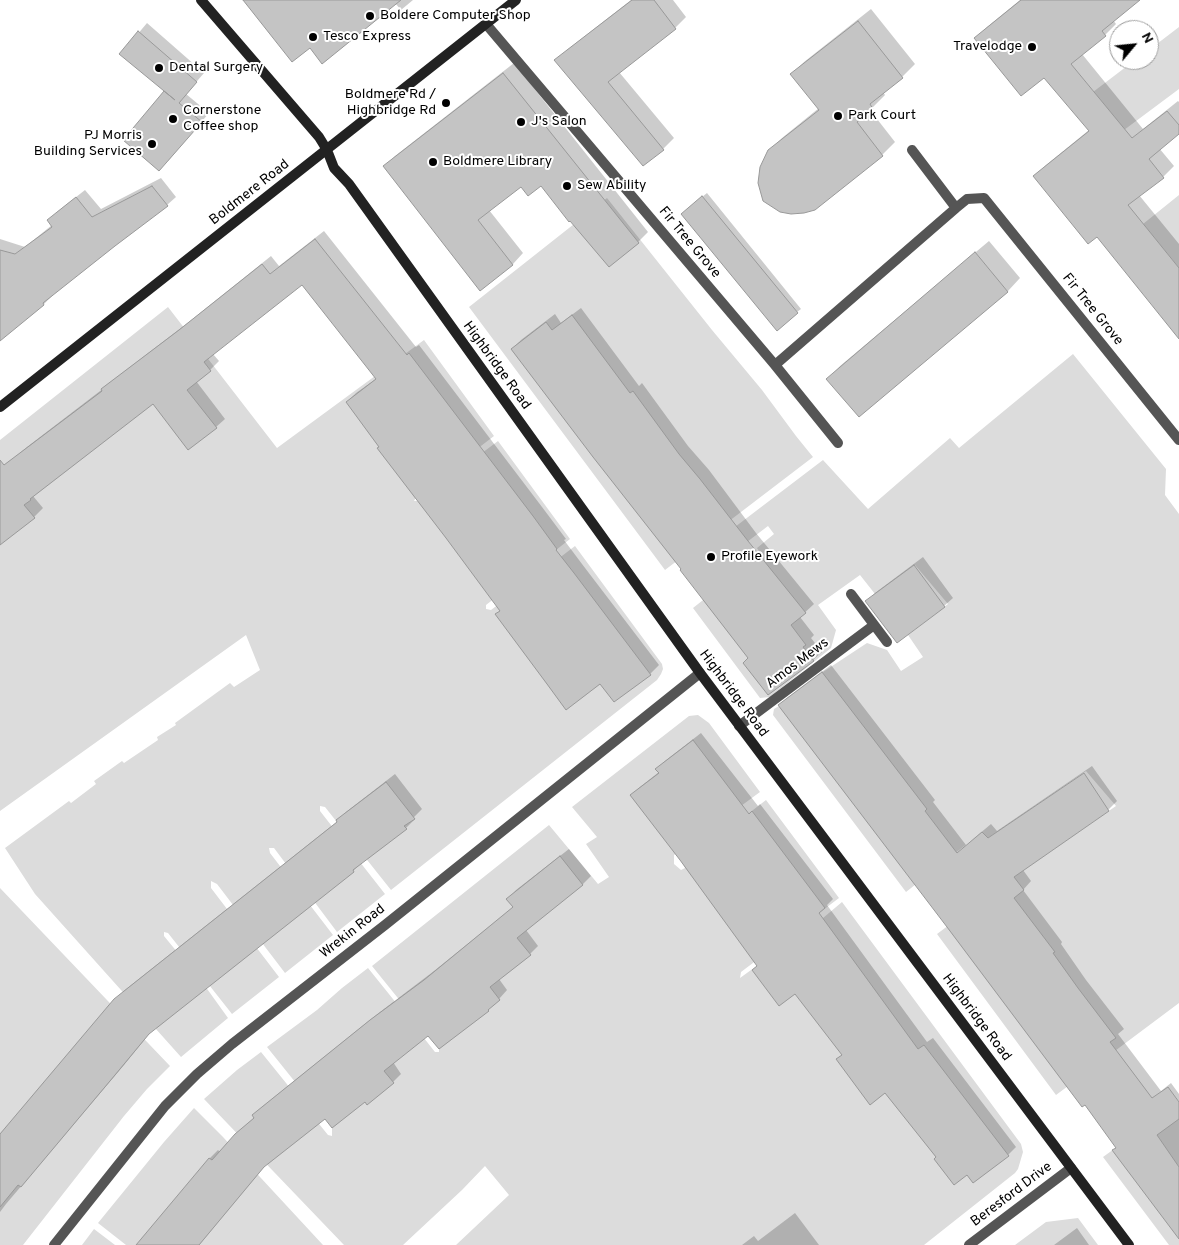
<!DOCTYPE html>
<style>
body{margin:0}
#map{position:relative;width:1179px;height:1245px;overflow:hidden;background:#fff;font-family:Overpass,sans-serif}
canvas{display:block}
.north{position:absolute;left:1109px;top:20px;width:50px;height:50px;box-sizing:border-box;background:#fff;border:1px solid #999;border-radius:50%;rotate:62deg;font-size:14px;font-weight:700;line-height:20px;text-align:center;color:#000}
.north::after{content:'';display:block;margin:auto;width:18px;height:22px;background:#000;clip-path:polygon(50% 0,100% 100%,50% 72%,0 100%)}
</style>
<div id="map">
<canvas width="1179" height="1245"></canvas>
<div class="north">N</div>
</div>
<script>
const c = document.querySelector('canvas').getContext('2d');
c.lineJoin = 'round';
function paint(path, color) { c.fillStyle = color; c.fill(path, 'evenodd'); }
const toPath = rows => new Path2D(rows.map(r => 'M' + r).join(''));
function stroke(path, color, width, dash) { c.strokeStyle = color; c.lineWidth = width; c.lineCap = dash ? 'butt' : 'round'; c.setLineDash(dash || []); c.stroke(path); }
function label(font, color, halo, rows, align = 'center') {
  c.font = font + ' Overpass,sans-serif'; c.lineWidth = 4; c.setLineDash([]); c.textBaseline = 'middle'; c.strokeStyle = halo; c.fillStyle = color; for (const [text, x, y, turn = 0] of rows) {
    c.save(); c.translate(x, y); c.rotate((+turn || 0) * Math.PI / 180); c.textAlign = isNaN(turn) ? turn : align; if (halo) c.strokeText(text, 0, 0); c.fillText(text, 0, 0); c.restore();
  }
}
const green = toPath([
 [1179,27,1179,89,1124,130,1093,92,1135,60,1149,60,1149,50],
 [1179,195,1179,268,1143,224],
 [607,198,712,330,762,390,796,436,813,457,665,570,469,307],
 [168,307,277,448,424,340,494,436,417,495,414,501,418,501,498,441,570,539,486,605,486,609,491,610,575,546,662,664,663,669,661,674,657,680,391,890,325,807,320,806,320,811,385,894,337,932,274,848,269,848,270,853,333,935,285,973,217,884,211,881,211,888,279,977,232,1014,168,933,164,932,164,936,205,986,228,1018,181,1057,35,894,5,848,69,801,71,803,96,784,94,781,122,761,124,763,158,740,157,737,176,725,175,723,230,683,234,687,260,670,246,635,0,811,0,440],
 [1073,354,1166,469,1165,495,1179,514,1179,1003,1056,1095,937,934,1013,877,1116,806,1086,771,988,838,982,832,906,892,773,715,774,709,779,706,823,672,867,643,887,650,901,671,923,657,908,635,948,604,915,565,875,594,860,575,818,605,836,630,831,648,770,697,760,698,693,608,761,554,757,548,774,534,768,526,743,545,731,530,823,460,868,509,950,438,959,448],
 [698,715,709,723,760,792,674,855,674,864,681,870,685,868,683,864,766,800,839,898,741,972,740,978,823,918,842,902,1021,1144,1023,1152,1018,1169,1015,1173,924,1245,456,1245,509,1195,485,1166,462,1190,403,1245,344,1245,204,1099,237,1070,261,1052,328,1135,332,1136,332,1128,267,1047,317,1010,342,988,368,968,397,1004,435,1052,439,1052,439,1049,372,966,549,825,598,884,609,877,586,844,597,837,572,807,689,716],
 [0,888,170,1066,147,1089,124,1116,23,1245,0,1245],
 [1179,1102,1179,1245,1169,1245,1103,1157],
 [194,1108,223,1137,323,1245,126,1245,98,1223,164,1142],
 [1078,1218,1098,1245,1015,1245,1046,1222],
 [94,1229,115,1245,82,1245]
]);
const shadow = toPath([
 [244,0,413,0,401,10,395,3,310,46],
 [631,0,673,0,686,17,675,28,619,72,674,138,663,149,644,165,556,61,567,50],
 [1020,0,1138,0,1113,20,1116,24,1105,35,1082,54,1143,129,1178,101,1179,102,1179,132,1159,148,1174,166,1163,177,1139,195,1179,244,1179,337,1098,235,1035,176,1046,165,1089,130,1045,76,976,38,987,27],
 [871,9,915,64,902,77,883,92,885,95,870,110,895,142,882,155,769,151,782,138,819,108,792,74,804,62],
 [147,23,204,73,186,94,209,113,168,161,125,140,166,91,121,54],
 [514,63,648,232,638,242,542,184,521,185,489,210,523,253,513,264,481,289,385,166,395,156],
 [161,178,176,197,167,205,51,295,52,296,44,304,0,339,0,239,25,247,52,225,57,212,85,190,101,209],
 [707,193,801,309,797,312,686,210],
 [324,231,416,347,419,345,542,507,566,539,564,540,582,564,659,665,650,674,601,682,501,610,347,402,356,393,377,378,302,283,213,354,219,361,210,370,196,381,225,419,216,427,153,402,33,496,43,508,34,517,0,544,0,470,27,447,104,388,112,381,190,321,271,256,279,266],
 [989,241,1020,278,1008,291,859,416,828,379,840,366],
 [581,308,639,386,642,383,688,446,709,470,756,533,814,604,800,617,814,635,811,638,822,652,813,660,749,658,683,569,512,349,521,340,555,314,561,323],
 [923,557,953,598,944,606,867,602,875,593],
 [831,665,935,800,933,802,966,845,991,824,997,831,1092,766,1117,801,1108,810,1023,870,1031,881,1023,890,1062,942,1061,944,1086,980,1124,1029,1118,1034,1161,1091,1171,1083,1179,1094,1179,1237,1117,1147,780,705,788,697],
 [701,733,758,806,760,804,833,899,827,905,927,1042,933,1038,1016,1147,1008,1155,974,1181,967,1173,937,1157,886,1092,837,1059,843,1054,796,992,758,965,632,795,640,787,659,772,657,769,665,761],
 [395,774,422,809,413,818,414,820,406,828,361,863,353,871,153,1029,124,1065,6,1204,0,1212,0,1136,116,999,125,990,338,821,346,812],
 [569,849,591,876,583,884,526,930,538,946,530,954,499,979,507,990,499,999,429,1034,393,1062,401,1074,393,1082,365,1100,325,1118,267,1163,199,1245,138,1245,209,1159,218,1150,220,1152,236,1134,255,1117,254,1115,262,1107,380,1012,434,971,514,907,508,899,516,890],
 [795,1213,819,1245,742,1245,754,1236,758,1241],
 [1077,1228,1089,1245,1054,1245]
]);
const building = toPath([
 [243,0,401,0,322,64,310,48,292,62,243,0],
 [632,0,654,0,676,29,608,82,664,150,643,166,554,60,632,0],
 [1021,0,1140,0,1102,31,1106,36,1071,64,1132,138,1167,111,1179,125,1179,134,1149,159,1164,178,1128,205,1179,268,1179,339,1097,237,1088,244,1033,176,1089,131,1044,78,1021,96,974,38,1021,0],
 [858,21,903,78,870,104,873,109,857,122,883,156,815,210,804,213,791,214,780,212,763,201,758,183,760,167,768,150,819,110,790,74,858,21],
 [138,31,197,82,179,103,202,122,159,171,123,140,164,91,175,100,119,54,138,31],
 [503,73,639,243,609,267,570,221,569,222,541,186,528,196,521,187,478,220,513,265,480,291,383,166,503,73],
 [152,186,168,206,115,246,43,303,44,305,0,341,0,250,15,254,52,227,47,220,76,197,92,217,152,186],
 [702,196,798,313,777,331,681,214,702,196],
 [315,239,407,355,409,353,533,516,557,549,556,550,574,573,651,675,614,702,600,684,566,710,547,684,495,614,500,611,446,538,377,448,379,447,346,402,376,379,302,285,204,362,211,371,187,390,217,428,188,450,153,404,30,499,31,500,24,505,35,518,0,545,0,460,4,465,102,391,101,389,179,330,262,264,270,274,315,239],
 [975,252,1008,292,859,417,826,379,975,252],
 [572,315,630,393,633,391,679,454,700,479,748,541,806,613,791,625,806,645,803,647,814,661,768,695,743,663,748,658,680,570,681,569,593,457,511,349,546,322,552,330,572,315],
 [914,565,945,607,897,643,865,601,914,565],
 [822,672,927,809,925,811,957,853,982,832,988,838,1084,773,1109,811,1014,877,1024,890,1014,898,1055,952,1053,953,1078,988,1116,1038,1110,1042,1152,1098,1168,1087,1179,1102,1179,1119,1157,1135,1179,1167,1179,1239,1112,1150,1116,1148,1085,1105,1082,1107,947,927,778,705,822,672],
 [693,740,749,814,752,811,825,908,819,913,918,1049,924,1045,1009,1156,973,1183,967,1175,954,1185,934,1159,936,1157,885,1093,870,1105,836,1059,842,1055,795,994,779,1006,752,970,757,966,680,860,630,795,659,773,655,769,693,740],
 [386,782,415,819,404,826,407,829,353,870,354,872,149,1034,115,1075,21,1187,18,1185,0,1207,0,1134,114,999,337,822,336,820,386,782],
 [560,856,583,885,517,938,531,955,490,987,500,1000,488,1010,489,1011,439,1049,428,1036,384,1071,394,1083,367,1105,365,1102,332,1128,325,1119,264,1167,199,1245,136,1245,209,1158,212,1160,235,1134,254,1118,252,1115,370,1020,424,980,513,907,506,899,560,856]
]);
const street = toPath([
 [486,24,775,365,838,443],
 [912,150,956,208],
 [775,365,956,208,967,199,984,198,1179,440],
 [851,594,887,642],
 [739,726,874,625],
 [54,1245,165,1106,197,1074,232,1044,385,925,700,673],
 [969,1245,1071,1168]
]);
const secondary = toPath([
 [201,0,319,137,327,150,334,168,349,184,700,673,1129,1245],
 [0,407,516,0]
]);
const markers = [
 [370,16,5,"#000"],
 [313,37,5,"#000"],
 [1032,47,5,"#000"],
 [159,68,5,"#000"],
 [446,103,5,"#000"],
 [838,116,5,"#000"],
 [173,119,5,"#000"],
 [521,122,5,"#000"],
 [152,144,5,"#000"],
 [433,162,5,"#000"],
 [567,186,5,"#000"],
 [711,557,5,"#000"]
];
const poiNames = [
 ["Boldere Computer Shop",380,16],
 ["Tesco Express",323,37],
 ["Travelodge",1022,47,"right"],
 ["Dental Surgery",169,68],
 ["Boldmere Rd /",436,95,"right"],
 ["Highbridge Rd",436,111,"right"],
 ["Cornerstone",183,111],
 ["Coffee shop",183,127],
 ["Park Court",848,116],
 ["J's Salon",531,122],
 ["PJ Morris",142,136,"right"],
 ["Building Services",142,152,"right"],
 ["Boldmere Library",443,162],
 ["Sew Ability",577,186],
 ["Profile Eyework",721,557]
];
const streetNames = [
 ["Boldmere Road",250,193,-38],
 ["Fir Tree Grove",689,243,50],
 ["Fir Tree Grove",1092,310,51],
 ["Highbridge Road",496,366,54],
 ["Amos Mews",798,664,-37],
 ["Highbridge Road",733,694,53],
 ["Wrekin Road",353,932,-38],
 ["Highbridge Road",976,1018,53],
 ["Beresford Drive",1012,1195,-37]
];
paint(green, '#dcdcdc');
paint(shadow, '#0003');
paint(building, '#c4c4c4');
stroke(building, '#999', 1);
stroke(street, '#555', 10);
stroke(secondary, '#222', 10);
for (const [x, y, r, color] of markers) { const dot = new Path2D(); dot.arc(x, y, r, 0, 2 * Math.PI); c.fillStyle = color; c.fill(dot); stroke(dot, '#fff', 2); }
label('14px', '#000', '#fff', poiNames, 'left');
label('14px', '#000', '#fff', streetNames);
</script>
